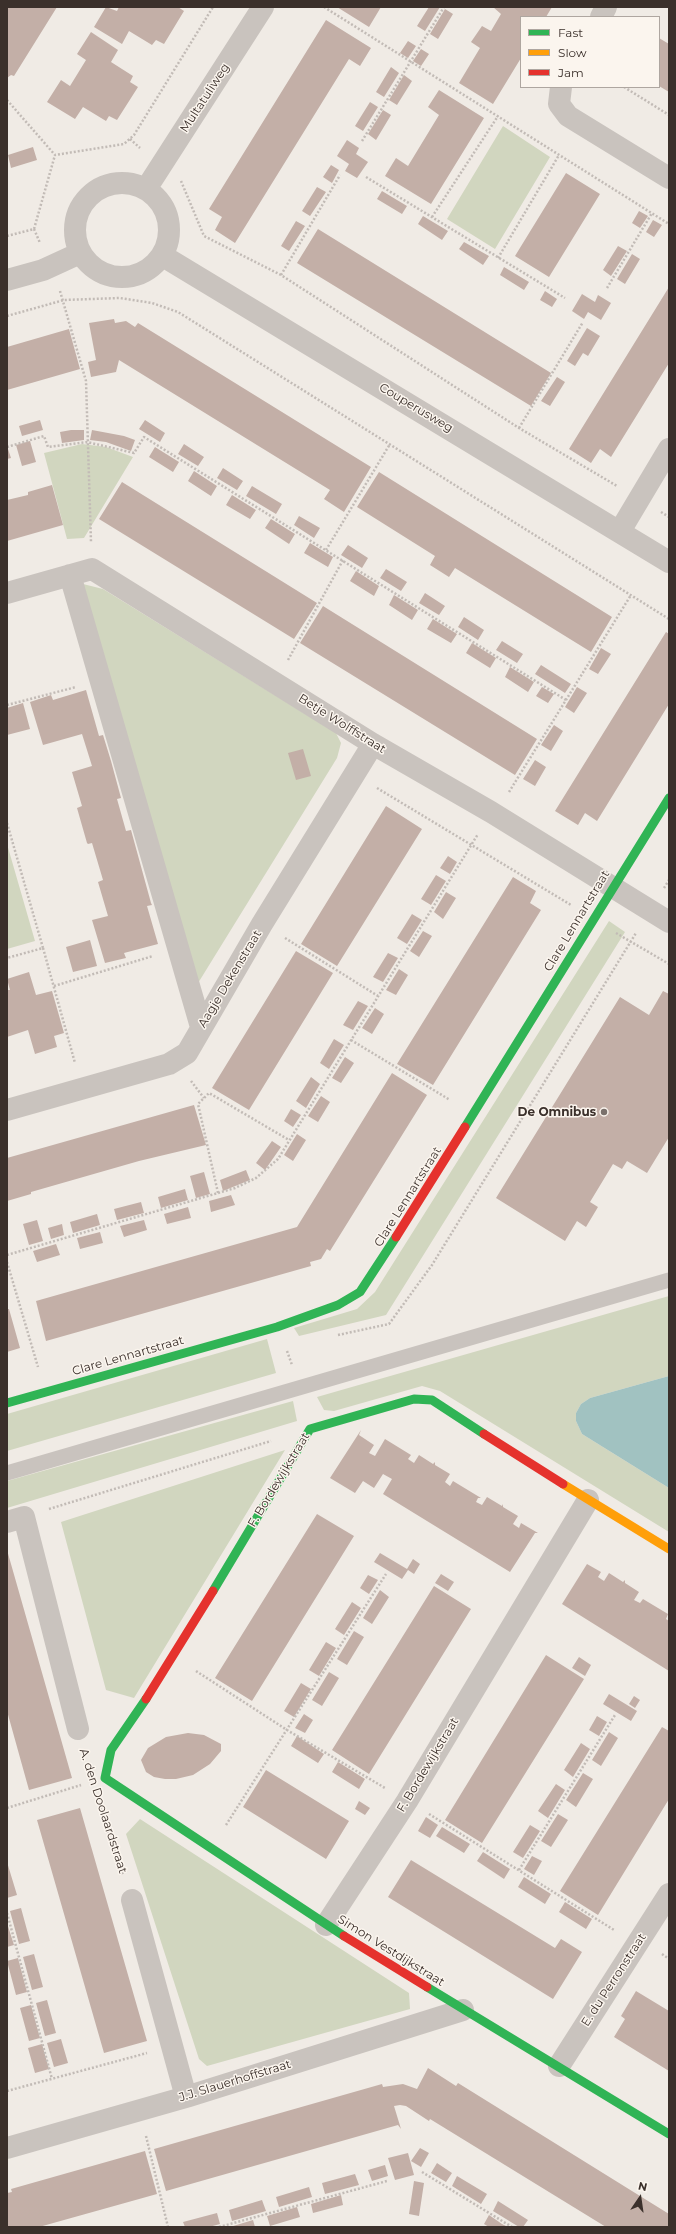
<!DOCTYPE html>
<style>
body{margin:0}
#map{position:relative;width:676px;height:2234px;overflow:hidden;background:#f0ebe5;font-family:Montserrat,sans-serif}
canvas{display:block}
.frame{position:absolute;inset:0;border:8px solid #3b302b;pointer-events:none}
.legend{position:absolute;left:520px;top:16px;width:140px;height:72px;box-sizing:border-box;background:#fbf5ee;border:1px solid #aea6a0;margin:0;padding:5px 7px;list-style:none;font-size:12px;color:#3b302b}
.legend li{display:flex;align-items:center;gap:8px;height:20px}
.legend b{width:20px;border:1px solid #aea6a0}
.north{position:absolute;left:620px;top:2178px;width:40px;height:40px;-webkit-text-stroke:3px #fbf5ee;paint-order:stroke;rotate:13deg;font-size:11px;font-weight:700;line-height:16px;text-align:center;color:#3b302b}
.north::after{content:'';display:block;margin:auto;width:14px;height:18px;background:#3b302b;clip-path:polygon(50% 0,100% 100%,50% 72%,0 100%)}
</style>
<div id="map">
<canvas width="676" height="2234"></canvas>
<div class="frame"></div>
<ul class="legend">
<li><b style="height:5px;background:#30b455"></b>Fast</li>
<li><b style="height:5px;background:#ff9f0a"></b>Slow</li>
<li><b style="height:5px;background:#e5322d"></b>Jam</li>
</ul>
<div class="north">N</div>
</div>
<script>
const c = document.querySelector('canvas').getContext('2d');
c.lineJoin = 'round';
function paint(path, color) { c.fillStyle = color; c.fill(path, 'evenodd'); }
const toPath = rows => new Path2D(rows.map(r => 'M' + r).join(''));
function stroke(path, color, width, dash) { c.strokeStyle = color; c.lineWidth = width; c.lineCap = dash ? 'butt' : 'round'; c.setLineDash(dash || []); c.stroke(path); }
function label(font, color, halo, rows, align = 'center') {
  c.font = font + ' Montserrat,sans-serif'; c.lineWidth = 3; c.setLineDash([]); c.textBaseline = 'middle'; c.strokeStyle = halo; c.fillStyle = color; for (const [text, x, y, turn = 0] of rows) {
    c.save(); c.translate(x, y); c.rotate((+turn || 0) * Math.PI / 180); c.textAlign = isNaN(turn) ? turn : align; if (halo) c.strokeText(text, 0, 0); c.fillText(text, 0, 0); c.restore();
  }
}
const green = toPath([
 [503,126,550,157,495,249,447,219],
 [82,444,106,447,133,457,84,538,67,539,44,453],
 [83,584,103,589,336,733,341,743,337,758,195,988],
 [7,844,35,941,7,949],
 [609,921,625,932,386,1315,299,1336,294,1328,357,1309,375,1292],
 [669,1296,669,1376,590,1398,581,1404,576,1413,576,1421,582,1434,669,1488,669,1532,440,1391,422,1386,334,1411,324,1410,317,1397],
 [267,1339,276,1373,7,1451,7,1414],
 [293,1401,297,1421,7,1508,7,1481],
 [285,1450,134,1698,106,1690,61,1522],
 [140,1819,409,1993,410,2009,207,2066,199,2059,126,1834]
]);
const water = toPath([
 [669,1376,669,1488,582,1434,576,1421,576,1413,581,1404,590,1398]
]);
const building = toPath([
 [7,7,57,7,14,76,11,75,7,78],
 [106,7,117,11,119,7,178,7,184,11,164,44,156,40,152,45,129,31,122,44,94,27],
 [337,7,381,7,369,27],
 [429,7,440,7,425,31,417,26],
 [493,7,552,7,546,17,521,17,521,58,493,104,459,83,480,48,471,42,482,26,491,31,501,14],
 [445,9,453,14,438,39,430,34],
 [326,20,371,48,360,66,349,59,235,243,215,230,222,217,209,209],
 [91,32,118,50,111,62,133,76,130,82,138,87,117,120,109,116,106,121,83,107,75,119,47,102,61,80,70,86,86,60,77,54],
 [659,38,669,44,669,92,659,86],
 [408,41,416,46,408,58,400,53],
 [421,49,429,54,421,66,413,61],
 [391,67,399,73,384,97,376,92],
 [404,75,412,81,397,105,389,100],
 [439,90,484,118,431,204,385,176,396,158,408,166,439,115,428,107],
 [370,102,378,107,363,131,355,126],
 [383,110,391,115,376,140,368,134],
 [347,140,359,148,356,154,368,162,357,178,345,171,349,164,337,156],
 [33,147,37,160,11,168,8,155],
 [331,165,339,170,332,183,323,177],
 [566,173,600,194,549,277,515,256],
 [317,187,326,192,310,216,302,211],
 [382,191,407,206,402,214,377,199],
 [639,211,648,216,640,228,632,223],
 [423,216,448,231,442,240,418,224],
 [653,220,662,225,654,237,646,232],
 [296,221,305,226,289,251,281,246],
 [318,229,551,373,531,406,297,263],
 [464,242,489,256,483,265,459,249],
 [618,246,627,251,611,276,603,270],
 [632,254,640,259,625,284,617,279],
 [504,267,529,282,524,290,500,275],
 [669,287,669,363,611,457,600,449,591,463,569,449],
 [545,291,557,299,552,307,540,300],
 [582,294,595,302,598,295,611,303,601,320,588,312,584,319,572,311],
 [114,319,115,323,126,321,135,327,138,323,371,467,344,512,324,499,330,490,119,360,116,372,91,377,88,362,96,360,89,323],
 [587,328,600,336,588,356,583,353,575,366,567,361],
 [69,329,80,369,7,390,7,347],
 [557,377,565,382,550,406,541,401],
 [40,420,43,430,22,436,19,426],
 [145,420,165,433,160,442,139,429],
 [71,430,84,430,84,440,62,443,60,432],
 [92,430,124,436,135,440,131,451,106,442,90,440],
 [30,441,36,462,22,466,16,445],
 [184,444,204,457,198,466,178,454],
 [7,446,11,458,7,459],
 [155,447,179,462,173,472,149,457],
 [223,468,243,481,237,490,217,478],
 [194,471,217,486,211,496,188,481],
 [379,472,612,617,591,652,455,568,449,577,430,565,435,556,357,507],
 [122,482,317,603,294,639,99,519],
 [52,485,63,525,7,541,7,500,28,495,28,492],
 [252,486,282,504,276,514,246,496],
 [232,495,256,510,250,519,226,505],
 [299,516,320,528,314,538,294,525],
 [271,519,295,534,289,544,265,528],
 [310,543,333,557,328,567,304,553],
 [348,545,368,558,362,568,341,555],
 [386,569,407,582,401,591,380,578],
 [356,571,379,586,374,596,350,581],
 [425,593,445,606,439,615,419,603],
 [394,595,418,610,412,620,389,605],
 [323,606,537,739,515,775,300,643],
 [464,617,484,630,478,640,458,627],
 [433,619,457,634,451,643,427,629],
 [666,632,669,634,669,704,597,821,585,813,578,825,555,811],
 [502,641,523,654,517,663,496,650],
 [472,643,496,658,490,668,466,653],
 [601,648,611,654,598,674,589,669],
 [541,665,571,684,565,693,535,674],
 [510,667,534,682,528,692,505,677],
 [542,687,554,694,548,703,536,696],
 [577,687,587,693,574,713,565,707],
 [86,690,99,736,103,735,111,761,121,798,117,799,126,831,131,830,151,903,152,905,147,906,158,944,124,953,126,958,105,963,92,920,108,916,98,882,103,880,92,843,88,844,87,843,77,808,82,806,72,772,92,766,82,734,43,745,30,702,51,695,53,700],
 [23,703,30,729,7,735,7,708],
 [554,725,563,731,551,751,541,745],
 [303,749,311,776,296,780,288,753],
 [535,760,546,767,535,786,523,779],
 [386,806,422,829,337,966,301,944],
 [448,856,457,862,450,874,440,868],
 [436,875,446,881,431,905,421,899],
 [513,877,536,891,530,903,541,910,433,1085,397,1064],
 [446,892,456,898,443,919,434,912],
 [412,914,422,920,407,944,397,938],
 [423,931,432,936,419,957,410,951],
 [90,940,97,966,73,972,66,947],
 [296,951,333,973,249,1110,212,1088],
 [388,953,398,958,383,982,373,977],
 [399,969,408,975,396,995,386,990],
 [29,972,36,995,52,991,64,1033,54,1036,57,1047,35,1054,28,1030,7,1037,7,990,10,990,7,979],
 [663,991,669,994,669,1137,647,1173,627,1161,622,1169,613,1164,590,1202,598,1207,586,1227,577,1221,565,1241,496,1198,620,997,649,1015],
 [358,1001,368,1006,353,1030,343,1025],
 [375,1008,384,1014,372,1034,362,1028],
 [334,1039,344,1045,329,1069,320,1063],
 [345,1057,354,1063,341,1083,332,1078],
 [392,1073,427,1095,330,1251,327,1249,321,1259,310,1262,311,1266,46,1341,36,1301,297,1227],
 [311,1077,320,1084,306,1108,296,1101],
 [321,1096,330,1102,318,1122,308,1116],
 [194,1105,206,1145,139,1161,31,1192,31,1194,7,1201,7,1158],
 [291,1109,301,1115,293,1127,284,1121],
 [297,1134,306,1140,293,1161,284,1155],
 [272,1141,281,1147,265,1170,256,1163],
 [246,1170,250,1180,223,1191,220,1180],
 [204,1172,210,1194,196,1198,190,1176],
 [185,1189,188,1200,161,1208,158,1197],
 [231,1195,235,1205,211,1212,209,1201],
 [141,1202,144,1213,117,1220,114,1209],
 [188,1207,191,1218,167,1224,164,1214],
 [97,1214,100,1225,73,1233,70,1222],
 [37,1220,43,1241,29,1245,23,1224],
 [144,1220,147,1230,124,1237,120,1226],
 [62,1224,64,1235,51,1239,48,1228],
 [100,1232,103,1243,80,1249,77,1238],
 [56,1244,60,1255,37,1262,33,1251],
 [7,1309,9,1309,20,1348,7,1352],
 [361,1430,359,1435,374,1445,369,1453,375,1456,385,1439,411,1455,408,1459,414,1463,419,1455,433,1464,435,1462,435,1465,450,1474,445,1482,450,1486,453,1481,481,1498,478,1498,476,1502,482,1505,487,1497,502,1506,503,1504,503,1507,518,1516,513,1524,519,1528,521,1523,538,1533,535,1533,510,1572,383,1494,392,1479,383,1474,374,1488,363,1481,355,1493,330,1478],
 [317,1514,354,1536,252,1701,215,1678],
 [7,1550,72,1778,29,1790,7,1711],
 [380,1553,407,1569,413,1559,420,1564,414,1574,408,1570,402,1579,374,1562],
 [587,1564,601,1572,598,1577,604,1581,609,1573,623,1582,625,1580,625,1583,639,1592,634,1600,640,1603,643,1599,668,1614,666,1619,669,1621,669,1671,562,1604],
 [441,1574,454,1582,448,1591,435,1583],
 [368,1575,378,1580,369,1594,360,1588],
 [434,1586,471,1609,369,1774,332,1750],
 [380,1590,389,1597,372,1624,363,1618],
 [352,1602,361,1608,344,1635,335,1629],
 [354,1631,364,1637,347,1665,337,1659],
 [326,1642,336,1648,319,1676,309,1670],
 [546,1655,584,1679,482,1843,445,1820],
 [579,1657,591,1665,585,1676,572,1668],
 [329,1672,339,1678,322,1706,312,1700],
 [301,1683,311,1689,294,1717,284,1711],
 [609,1694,637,1711,631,1721,603,1704],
 [634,1696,640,1700,635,1708,629,1704],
 [304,1714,313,1720,305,1733,295,1728],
 [597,1716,607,1722,599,1736,589,1730],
 [662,1727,669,1731,669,1799,598,1915,560,1891],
 [609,1732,618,1738,601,1766,592,1760],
 [188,1733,204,1735,221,1744,221,1751,210,1764,193,1775,176,1779,165,1779,154,1777,146,1772,141,1760,148,1748,166,1737],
 [297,1736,324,1754,318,1763,291,1746],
 [581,1743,590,1749,573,1777,564,1770],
 [338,1762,365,1779,359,1789,332,1772],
 [266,1770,349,1821,326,1859,243,1807],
 [583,1773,593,1779,576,1807,566,1800],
 [556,1784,565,1790,548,1818,538,1811],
 [359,1801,370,1808,365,1815,355,1809],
 [80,1808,147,2041,104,2053,37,1820],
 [558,1814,568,1820,551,1847,541,1841],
 [426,1817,438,1825,430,1838,418,1831],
 [530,1825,540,1831,523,1858,513,1852],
 [442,1827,470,1844,464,1853,436,1836],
 [483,1852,510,1869,504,1879,477,1861],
 [532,1856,542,1861,534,1875,524,1869],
 [411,1860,555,1948,561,1939,582,1952,553,1999,388,1897],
 [7,1862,17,1895,7,1898],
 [524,1877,551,1894,545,1904,518,1887],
 [565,1902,592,1919,586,1929,559,1912],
 [21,1908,30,1941,19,1944,10,1911],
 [7,1923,14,1945,7,1947],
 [34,1954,43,1987,32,1990,23,1957],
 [18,1958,27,1992,16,1995,7,1961],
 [636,1991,669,2011,669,2071,614,2037,625,2019,621,2016],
 [47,2000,56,2033,45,2036,36,2003],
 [31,2005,40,2038,29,2041,20,2008],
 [61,2039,68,2063,54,2067,47,2043],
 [42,2044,49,2069,35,2073,28,2048],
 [428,2068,456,2086,458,2083,669,2214,669,2227,606,2227,430,2119,429,2121,406,2106,400,2105,394,2106,401,2129,398,2125,166,2191,154,2149,382,2084,383,2087,403,2084,417,2089],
 [420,2148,429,2153,421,2167,411,2161],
 [145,2151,157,2194,39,2227,7,2227,7,2193,12,2192,11,2189],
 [408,2153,414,2175,395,2180,388,2158],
 [437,2163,452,2173,446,2182,431,2173],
 [385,2165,388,2176,372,2181,368,2170],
 [355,2174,359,2185,325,2194,322,2183],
 [457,2176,487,2194,481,2204,452,2186],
 [414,2181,424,2183,419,2216,409,2214],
 [309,2187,312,2197,279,2207,276,2197],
 [341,2195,343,2205,313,2213,311,2204],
 [262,2200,266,2211,232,2221,229,2210],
 [498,2201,528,2220,523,2227,519,2227,493,2211],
 [297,2207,300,2217,270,2226,267,2216],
 [217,2213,220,2224,209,2227,185,2227,183,2222],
 [489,2215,502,2224,508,2227,489,2227,484,2224],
 [253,2220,255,2227,230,2227]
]);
const path = toPath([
 [324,7,669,224],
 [624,87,669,115],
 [7,100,55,155,124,144,134,135,213,7],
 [130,139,140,148],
 [362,141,444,7],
 [366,177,565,298],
 [181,181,204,236,281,275,519,428,617,486],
 [432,217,498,116],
 [34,229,40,243],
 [7,236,34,229,55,155],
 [498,258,559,155],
 [281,275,340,175],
 [607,288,652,213],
 [60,291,86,381,91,542],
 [7,316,64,300,120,298,152,303,178,312,669,619],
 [519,428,583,322],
 [7,447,44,436,48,447,87,442,134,453,144,437,566,700],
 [661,512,669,517],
 [326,550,390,444],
 [288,660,343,560],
 [7,705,76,687],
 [377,788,571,905],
 [509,792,631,595],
 [7,823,43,948,7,958],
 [664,888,669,880],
 [616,933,669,964],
 [285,938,378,996],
 [43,948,75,1063],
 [54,986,153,956],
 [351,1040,450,1100],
 [191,1081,204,1098],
 [218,1193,198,1104,209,1093,289,1140],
 [7,1255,235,1188,256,1178,278,1159,478,834],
 [7,1262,38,1367],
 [338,1335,389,1324,432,1265,636,933],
 [287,1351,292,1365],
 [49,1509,271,1441],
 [196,1671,287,1730,385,1788],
 [7,1808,81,1785],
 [100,1808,123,1875],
 [429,1814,614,1930],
 [226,1825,386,1574],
 [519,1870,615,1715],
 [7,1913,52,2079],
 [662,1954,669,1959],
 [7,2091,147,2053],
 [146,2136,168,2227],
 [422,2172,512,2227],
 [219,2227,387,2181]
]);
const lane = toPath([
 [7,1473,669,1280]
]);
const street = toPath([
 [601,17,606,7],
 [561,87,559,104,568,116,669,178],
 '75 230a47 47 0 1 1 94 0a47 47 0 1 1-94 0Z',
 [146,189,263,7],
 [163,256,669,562],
 [7,280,43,270,80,253],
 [620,531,669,449],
 [70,575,201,1027],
 [7,593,92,569,373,744,491,812,669,922],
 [7,1110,169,1064,187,1053,262,924,373,744],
 [7,1522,24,1517,78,1729],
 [132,1900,186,2097],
 [326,1925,407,1801,588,1500],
 [559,2066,669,1894],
 [7,2148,186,2097,463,2010]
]);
const fast = toPath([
 [465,1127,669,798],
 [7,1403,277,1327,338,1305,360,1292,396,1237],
 [213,1591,310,1429,414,1399,432,1400,484,1434],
 [146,1699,111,1750,105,1778,344,1936],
 [427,1987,669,2134]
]);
const slow = toPath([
 [563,1484,669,1549]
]);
const jam = toPath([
 [396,1237,465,1127],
 [484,1434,563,1484],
 [146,1699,213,1591],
 [344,1936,427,1987]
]);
const markers = [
 [604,1112,4,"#7a716c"]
];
const streetNames = [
 ["Multatuliweg",205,98,-57],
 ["Couperusweg",416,408,31],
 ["Betje Wolffstraat",342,724,32],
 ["Clare Lennartstraat",577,921,-59],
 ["Aagje Dekenstraat",230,979,-59],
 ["Clare Lennartstraat",408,1197,-58],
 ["Clare Lennartstraat",128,1356,-16],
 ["F. Bordewijkstraat",279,1480,-59],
 ["F. Bordewijkstraat",428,1765,-59],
 ["A. den Doolaardstraat",103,1811,72],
 ["Simon Vestdijkstraat",391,1951,32],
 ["E. du Perronstraat",614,1980,-57],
 ["J.J. Slauerhoffstraat",235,2081,-17]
];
const poiNames = [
 ["De Omnibus",596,1112]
];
paint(green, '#d1d6bf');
paint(water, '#a1c2c1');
paint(building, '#c3afa7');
stroke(path, '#c2bbb6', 2.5, [2, 2]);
stroke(lane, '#c9c3be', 15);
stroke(street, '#c9c3be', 22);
stroke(fast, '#30b455', 9);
stroke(slow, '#ff9f0a', 9);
stroke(jam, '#e5322d', 9);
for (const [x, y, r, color] of markers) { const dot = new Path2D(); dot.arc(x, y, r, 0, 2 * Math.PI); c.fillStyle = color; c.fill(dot); stroke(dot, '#fbf5ee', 1.5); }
label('12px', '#3b302b', '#fbf5ee', streetNames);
label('bold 12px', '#3b302b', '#fbf5ee', poiNames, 'right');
</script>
